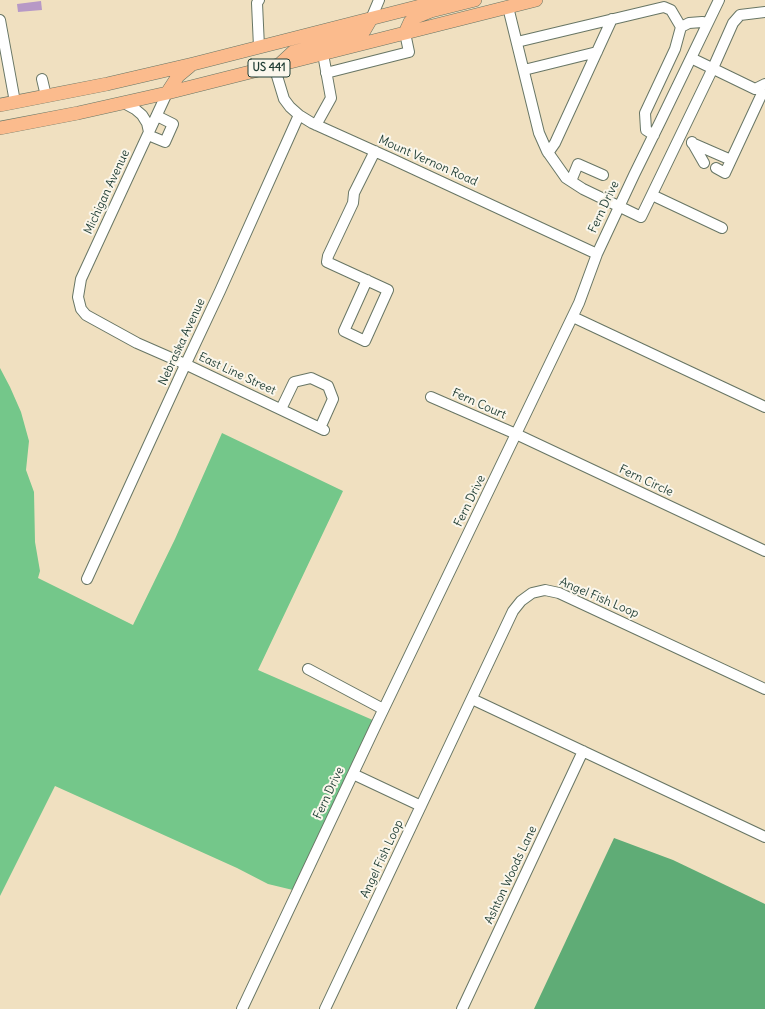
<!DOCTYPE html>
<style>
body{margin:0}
canvas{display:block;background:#f0e0c0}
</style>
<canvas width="765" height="1009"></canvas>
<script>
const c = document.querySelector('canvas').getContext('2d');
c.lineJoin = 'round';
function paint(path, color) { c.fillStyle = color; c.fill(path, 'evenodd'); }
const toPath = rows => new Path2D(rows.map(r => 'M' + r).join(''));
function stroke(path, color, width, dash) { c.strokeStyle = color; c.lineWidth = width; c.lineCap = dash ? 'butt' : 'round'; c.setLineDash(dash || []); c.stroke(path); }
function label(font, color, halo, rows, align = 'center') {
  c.font = font + ' Delius,sans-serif'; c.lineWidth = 4; c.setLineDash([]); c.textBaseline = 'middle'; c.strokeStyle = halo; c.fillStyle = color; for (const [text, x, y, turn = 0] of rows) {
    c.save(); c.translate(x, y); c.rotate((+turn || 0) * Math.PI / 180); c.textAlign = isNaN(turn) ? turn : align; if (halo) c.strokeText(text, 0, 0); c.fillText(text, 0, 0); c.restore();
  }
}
const green = toPath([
 [0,368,10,387,21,412,29,441,26,470,34,492,35,542,40,571,38,578,133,625,175,539,222,433,343,491,258,670,375,721,297,891,268,884,237,868,55,786,0,896]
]);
const forest = toPath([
 [614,838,673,860,765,904,765,1009,534,1009]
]);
const building = toPath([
 [41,1,42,10,18,12,17,4]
]);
const minor = toPath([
 [259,0,257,3,259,47],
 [508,7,539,133,547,151,566,178,583,189,641,217,713,68,733,23,740,15,765,12],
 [371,19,379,0],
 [0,20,15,102],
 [517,42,664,7,671,10,681,27],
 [691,58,755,89,765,84],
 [274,66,284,99,290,107,299,115,312,123,392,159,597,254],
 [524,70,597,52],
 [326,73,409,52,405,33],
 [42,79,46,96],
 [167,93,81,279,78,297,81,309,86,315,137,343,185,364,324,430],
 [124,103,135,109,142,115,147,123,149,132],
 [316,125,331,98,323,54],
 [148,135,165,142,173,124,157,116],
 [654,135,646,130,645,113,675,49,681,27,689,23,702,22,707,23],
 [692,142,704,163],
 [692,143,731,160],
 [548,153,555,143,612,19],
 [716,168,725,173,765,87],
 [571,181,578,164,603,175],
 [652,195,722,228],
 [367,280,344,331,365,341,388,290,327,262,328,256,353,203,354,193,375,151],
 [573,317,765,407],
 [431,397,516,434,765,551],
 [281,409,294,382,311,378,328,386,333,399,320,428],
 [87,579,181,374,220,291,299,115],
 [308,669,383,709],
 [472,699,765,837],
 [353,774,421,806],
 [242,1009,375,727,579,303,597,254,634,175,661,120,719,0],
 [325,1009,513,611,521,601,532,593,545,590,559,593,765,689],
 [462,1009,583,751]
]);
const major = toPath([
 [405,33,410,22,416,17,431,11,475,0],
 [280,64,293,52,356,35,364,31,371,19],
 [167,93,178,76,190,66],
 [0,105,107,84,193,64,444,0],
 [0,128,78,113,167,93,536,0]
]);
const shields = [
 [269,68,42]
];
const shieldNames = [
 ["US 441",269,68]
];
const streetNames = [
 ["Mount Vernon Road",428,161,24],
 ["Michigan Avenue",107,192,-65],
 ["Fern Drive",604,207,-65],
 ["Nebraska Avenue",182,342,-65],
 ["East Line Street",237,374,25],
 ["Fern Court",479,404,24],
 ["Fern Circle",646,481,25],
 ["Fern Drive",470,501,-64],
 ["Angel Fish Loop",599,598,23],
 ["Fern Drive",329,793,-65],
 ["Angel Fish Loop",382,859,-65],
 ["Ashton Woods Lane",511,875,-65]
];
paint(green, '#74c78a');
paint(forest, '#5fac76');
paint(building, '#b799c6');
stroke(minor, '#687665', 12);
stroke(major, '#687665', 14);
stroke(minor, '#fff', 10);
stroke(major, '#fbbb8d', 13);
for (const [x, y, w] of shields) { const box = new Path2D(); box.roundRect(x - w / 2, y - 9, w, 18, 3); c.fillStyle = '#fbf7ec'; c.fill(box); stroke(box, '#1f3d34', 1); }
label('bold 11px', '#1f3d34', null, shieldNames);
label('12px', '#1f3d34', '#fbf7ec', streetNames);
</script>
